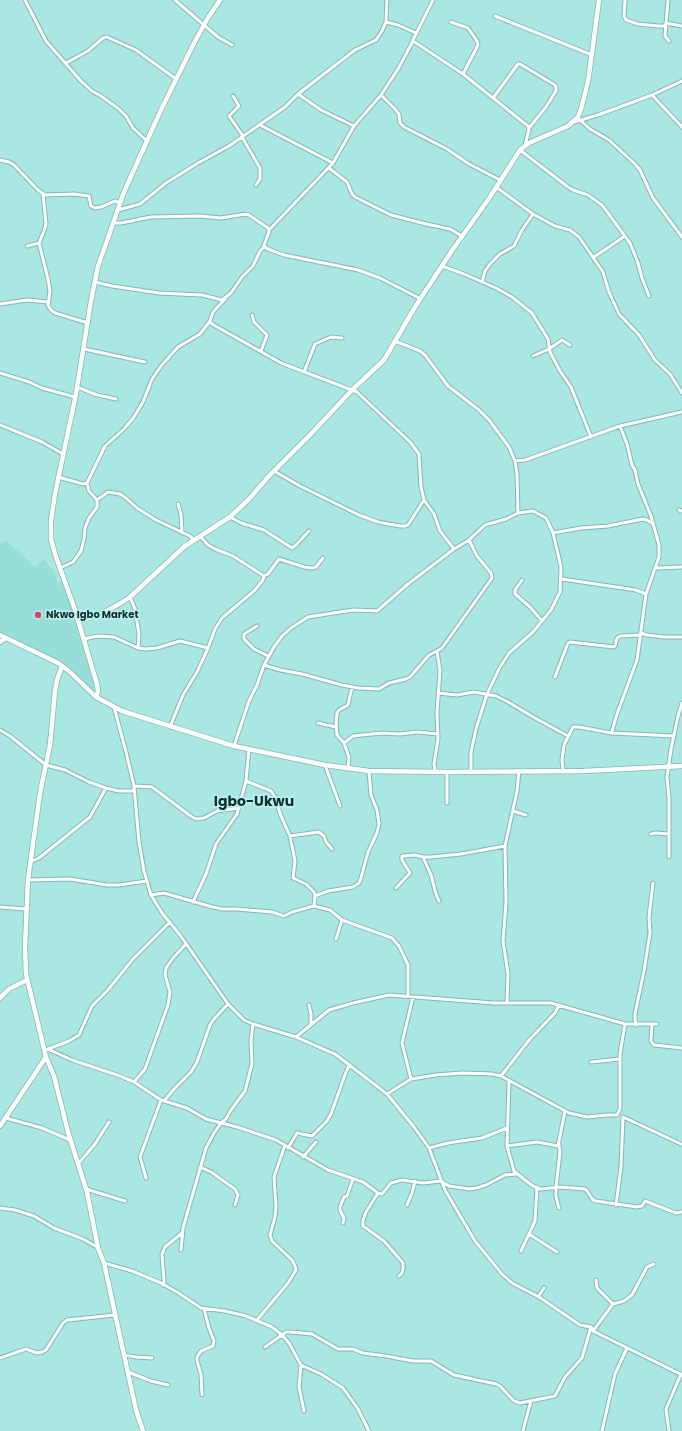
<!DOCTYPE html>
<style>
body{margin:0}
canvas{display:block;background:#abe7e2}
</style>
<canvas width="682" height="1431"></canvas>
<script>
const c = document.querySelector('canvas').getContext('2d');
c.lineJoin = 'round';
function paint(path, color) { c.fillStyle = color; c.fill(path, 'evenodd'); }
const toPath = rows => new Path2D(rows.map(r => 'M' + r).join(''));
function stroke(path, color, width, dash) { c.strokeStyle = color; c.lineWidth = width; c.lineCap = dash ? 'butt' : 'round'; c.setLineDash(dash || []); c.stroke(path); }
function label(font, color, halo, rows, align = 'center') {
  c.font = font + ' Poppins,sans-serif'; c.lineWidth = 3; c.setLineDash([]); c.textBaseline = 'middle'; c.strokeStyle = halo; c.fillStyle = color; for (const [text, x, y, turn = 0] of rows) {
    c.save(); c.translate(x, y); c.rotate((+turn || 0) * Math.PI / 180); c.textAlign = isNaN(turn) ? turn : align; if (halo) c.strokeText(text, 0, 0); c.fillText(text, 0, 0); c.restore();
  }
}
const built = toPath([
 [6,540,35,567,44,559,55,574,58,582,64,580,96,685,93,690,62,664,0,632,0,545]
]);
const street = toPath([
 [25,0,46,41,81,81,92,91,101,96,119,109,126,116,133,128,147,141],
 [175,0,218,37,232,45],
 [625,0,624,16,626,20,638,24,658,26,665,26,666,23],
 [668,0,665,36,669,41],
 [495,16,592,55],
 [386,22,398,25,416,33],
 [451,22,468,28,477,41,478,45,476,49,463,74],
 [666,23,682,26],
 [412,42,433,0],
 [66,63,88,51,103,38,107,37,136,50,176,79],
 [298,94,321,110,354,126],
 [381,95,395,109,399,114,400,123,404,127,447,149,469,164,500,180],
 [652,95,682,127],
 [233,96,239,106,229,116,243,136],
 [493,98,518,64,520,64,555,85,556,87,556,91,546,107,529,128],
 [580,120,590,129,609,140,635,164,640,170,653,198,682,237],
 [574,122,598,115,652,95,682,81],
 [260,125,333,163],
 [242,137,260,168,260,179,256,185],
 [520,150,568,187,573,190,588,195,602,205,630,243,638,263,642,278,649,296],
 [0,160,9,162,14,165,38,190,45,195,74,194,89,196,91,206,95,208,101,207,115,201,120,203],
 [329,168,347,182,352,194,355,197,391,215,426,224,450,229,462,236],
 [496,187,533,214,555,226,570,230,579,237,603,272,609,292,619,314,639,335,655,360,670,374,682,393],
 [43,194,46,224,44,231,39,243,48,279,50,291,48,305,51,310,55,313,88,323],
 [118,210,140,204,166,183,198,163,229,146,285,107,298,94,355,50,376,40,382,31,386,22,387,0],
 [113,223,121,223,151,217,200,216,221,218,246,214,249,215,268,228,269,232,264,245,266,248,273,251,284,255,358,270,380,278,421,299],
 [269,230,333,163,354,126,381,95,398,69,413,41,463,74,528,126,529,130,525,145],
 [27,246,39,243],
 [594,257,625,236],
 [442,266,464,274,496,288,512,297,532,313,548,339,550,352,560,371,571,387,591,437],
 [95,282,112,286,159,293,202,295,222,300,231,293,242,277,253,266,260,251,264,247],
 [482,282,485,271,490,264,500,254,514,246,522,230,533,214],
 [225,299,213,312,210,321,212,324,281,363,357,392,410,442,419,454,421,487,424,500,434,514,440,531,454,549],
 [0,304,27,300,48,302],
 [252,315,254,322,267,335,261,351],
 [395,341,420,351,425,355,448,386,479,410,489,420,509,447,515,461,517,474,518,513],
 [84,349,145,362],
 [533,356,549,349,562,340,570,345],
 [304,372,315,344,331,337,342,338],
 [0,373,29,382,42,388,75,397],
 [77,387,97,395,116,399],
 [0,425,42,442,63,454],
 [515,461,525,460,542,454,620,426,682,412],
 [274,471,300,486,359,515,378,522,400,526,405,526,408,525,424,500],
 [58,477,83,484,87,483,105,446,124,429,134,417,143,402,152,379,161,366,178,347,200,334,210,321],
 [97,500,108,492,120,494,126,498,137,508,156,520,190,536,194,540],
 [178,504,181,514,182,533],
 [679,510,682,511],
 [230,517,241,523,264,530,292,548,296,545,309,531],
 [553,533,581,528,608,526,643,519,647,520,653,524],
 [200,536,208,545,215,549,233,556,264,576],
 [60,568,73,562,81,551,84,539,85,528,89,518,97,507,97,500,89,491,87,483],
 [657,568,682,567],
 [562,579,636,590,646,594],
 [522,580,515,590,515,594,530,607,542,621],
 [130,597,135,609,139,634,138,648],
 [257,626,244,634,244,639,254,649,268,656],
 [641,633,647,635,664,637,682,637],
 [83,639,98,636,114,637,138,648,146,649,157,648,180,641,208,648],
 [264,665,280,670,302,674,342,685,358,688,379,689,389,683,406,679,410,677,429,655,437,651],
 [555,677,568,643,570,642,614,647,615,646,617,638,620,636,641,635],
 [438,693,457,695,474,692,496,696,508,702,535,718,568,736],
 [114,707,126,752,134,786,139,842,144,871,151,895,162,913,180,935,228,1004,244,1020,253,1024,296,1037,335,1054,387,1094,414,1127,429,1148,445,1190,475,1241,502,1274,512,1283,539,1297,580,1325,591,1327,593,1331,682,1375],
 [318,723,336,727],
 [170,727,183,695,197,672,208,648,215,629,222,618,254,591,263,580,264,576,268,574,279,559,304,567,312,568,316,567,323,558],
 [0,730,10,736,46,765,65,770,89,782,106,788,119,791,134,791],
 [611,733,674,736],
 [344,743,353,736,381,733,400,734,417,732,438,734],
 [234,746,249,701,257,685,264,665,274,647,282,636,291,628,308,617,353,610,377,611,408,584,454,549,469,540,485,525,506,519,518,513,533,511,546,518,553,533,561,567,560,592,551,610,533,632,509,653,499,669,487,694,476,729,471,752,471,771],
 [325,765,340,806],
 [348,769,349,757,344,743,337,735,336,724,337,713,339,710,348,705,352,687],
 [563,770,562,760,564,745,573,727,579,727,611,733,612,731,617,714,637,660,646,594,659,557,659,545,651,516,638,484,635,470,632,465,627,444,620,426],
 [435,771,434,764,438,739,437,712,440,671,437,651,442,648,492,578,491,573,477,556,469,540],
 [246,781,271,791,275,797,281,816,290,836,295,861,293,878,306,884,314,892,315,896,314,906],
 [134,786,152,787,192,817,196,819,204,818,217,811,239,808],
 [447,803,447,772],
 [513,811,526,815],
 [651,834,656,833,669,834],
 [290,836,319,832,324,836,326,842,332,849],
 [505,846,506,903,503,941,508,974,507,1002],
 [423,857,431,875,436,894,439,901],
 [669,857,669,797,667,777,671,749,678,716,682,703],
 [30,862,39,858,90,817,106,788],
 [28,880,70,879,107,885,119,885,147,881],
 [396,888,410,873,402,860,402,856,415,855,423,857,431,857,461,854,505,846,517,791,519,771],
 [151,895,164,893,209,906,222,909,237,909,272,912,284,916,292,912,314,906,330,910,342,920,392,938,399,946,408,965,408,996],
 [315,896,328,891,353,887,359,883,361,878,368,852,377,833,379,824,377,810,371,795,369,771],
 [193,902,206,874,216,844,237,814,246,781,249,749],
 [0,907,26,909],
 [336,939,342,920],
 [309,1005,311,1014,311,1024],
 [652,1024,651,1041,654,1045,682,1048],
 [636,1025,635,1019,635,1014,644,971,650,933,649,917,653,883],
 [296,1037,329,1010,353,1003,389,995,494,1003,551,1003,625,1024,657,1024],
 [44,1049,50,1050,72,1060,120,1076,134,1082,161,1100,187,1108,206,1119,237,1127,276,1140,328,1170,363,1182,378,1193],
 [48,1049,69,1041,79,1035,92,1006,107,991,133,959,170,922],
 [591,1062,620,1059],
 [501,1076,530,1039,555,1013,559,1005],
 [411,1079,402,1043,413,997],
 [509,1081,507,1146,514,1171,525,1180,533,1186,540,1189,561,1187,585,1189,587,1191,593,1200,596,1201,637,1207,642,1206,645,1201,676,1213,682,1212],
 [134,1082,145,1069,168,1005,170,992,165,975,166,968,173,958,186,944],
 [387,1094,411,1079,436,1075,462,1073,492,1074,501,1076,569,1113,587,1117,608,1115,617,1115,620,1109,620,1054,625,1024],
 [164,1101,175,1088,191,1072,197,1062,210,1025,214,1019,228,1004],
 [623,1117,681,1144],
 [6,1118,42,1128,70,1140],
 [559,1145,560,1152,556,1187,556,1197,559,1208],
 [507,1146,537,1142,558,1146,565,1111],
 [288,1148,297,1133,312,1136,327,1121,331,1114,346,1072,349,1066],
 [429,1148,448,1143,482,1138,507,1128],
 [303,1157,316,1142],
 [78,1164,95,1144,109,1122],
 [200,1167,211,1172,235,1189,238,1195,235,1205],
 [146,1178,140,1157,161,1100],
 [86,1189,125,1201],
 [407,1205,412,1193,415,1181],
 [616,1205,621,1167,623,1117],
 [0,1208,15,1210,34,1216,54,1228,83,1239,97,1247],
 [343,1223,344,1218,340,1210,340,1207,344,1197,347,1196,353,1179],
 [529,1234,557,1252],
 [181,1250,183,1228,206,1148,214,1133,221,1123,226,1119,231,1110,245,1091,252,1064,251,1041,253,1024],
 [521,1251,535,1221,537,1188],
 [104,1263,132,1271,161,1283,177,1292,201,1308,225,1311,246,1316,272,1327,282,1335,286,1332,291,1332,312,1334,338,1349,353,1349,363,1353,386,1356,413,1361,431,1361,454,1375,496,1384,500,1386,514,1401,520,1403,555,1396,565,1377,582,1358,591,1327],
 [399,1276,402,1273,403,1269,403,1263,384,1241,363,1226,363,1220,366,1212,378,1193,382,1194,391,1183,402,1180,423,1183,441,1181,449,1186,469,1189,476,1188,486,1185,505,1175,516,1174],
 [596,1280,597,1288,613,1304],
 [163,1285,164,1281,162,1254,165,1247,182,1233],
 [538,1297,544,1288],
 [257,1320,288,1283,296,1270,295,1266,292,1260,272,1241,270,1235,275,1217,276,1206,274,1177,285,1145],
 [593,1331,613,1304,624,1301,632,1295,647,1267,654,1264],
 [265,1347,282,1335,289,1343,301,1365,321,1374,343,1388,358,1409,369,1431],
 [124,1355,136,1357,152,1358],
 [0,1358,26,1349,37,1353,42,1352,46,1350,63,1323,67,1320,115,1315],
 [301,1365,299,1387,304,1411],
 [128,1372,151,1381,168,1385],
 [202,1395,201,1374,197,1361,197,1357,201,1351,213,1346,214,1341,209,1328,204,1309],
 [523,1431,525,1423,531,1401],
 [602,1431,615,1374,627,1348],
 [669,1431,666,1409,681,1374]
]);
const secondary = toPath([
 [79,621,101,614,121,603,130,597,185,546,230,517,249,499,269,476,310,435,352,390,384,360,415,307,451,252,490,197,520,150,529,143,568,126,578,117,581,109,588,82,599,0],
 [0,635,58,663,69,671,96,697,122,711,234,746,325,765,369,771,447,772,584,771,682,766],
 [0,642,6,638],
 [62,666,57,680,55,691,50,745,40,793,28,880,25,946,26,974,46,1057,54,1076,68,1132,87,1192,98,1248,104,1263,136,1410,143,1431],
 [96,697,98,691,97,684,75,610,55,554,51,539,51,520,55,494,76,394,91,301,98,266,102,255,124,192,160,112,194,43,209,16,220,0],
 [0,998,9,989,27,980],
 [0,1126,46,1057]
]);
const markers = [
 [38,615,4,"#d34466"]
];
const poiNames = [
 ["Nkwo Igbo Market",46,615]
];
const districtNames = [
 ["Igbo-Ukwu",254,802]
];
paint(built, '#97ded9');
stroke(street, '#7eb8b4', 5);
stroke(secondary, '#7eb8b4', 6);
stroke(street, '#fff', 3);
stroke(secondary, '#fff', 4.5);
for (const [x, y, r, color] of markers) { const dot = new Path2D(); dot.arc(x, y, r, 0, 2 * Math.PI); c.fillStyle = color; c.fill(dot); stroke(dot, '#b8f4ef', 1.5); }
label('bold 10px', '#132b29', '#b8f4ef', poiNames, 'left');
label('bold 14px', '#132b29', '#b8f4ef', districtNames);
</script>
